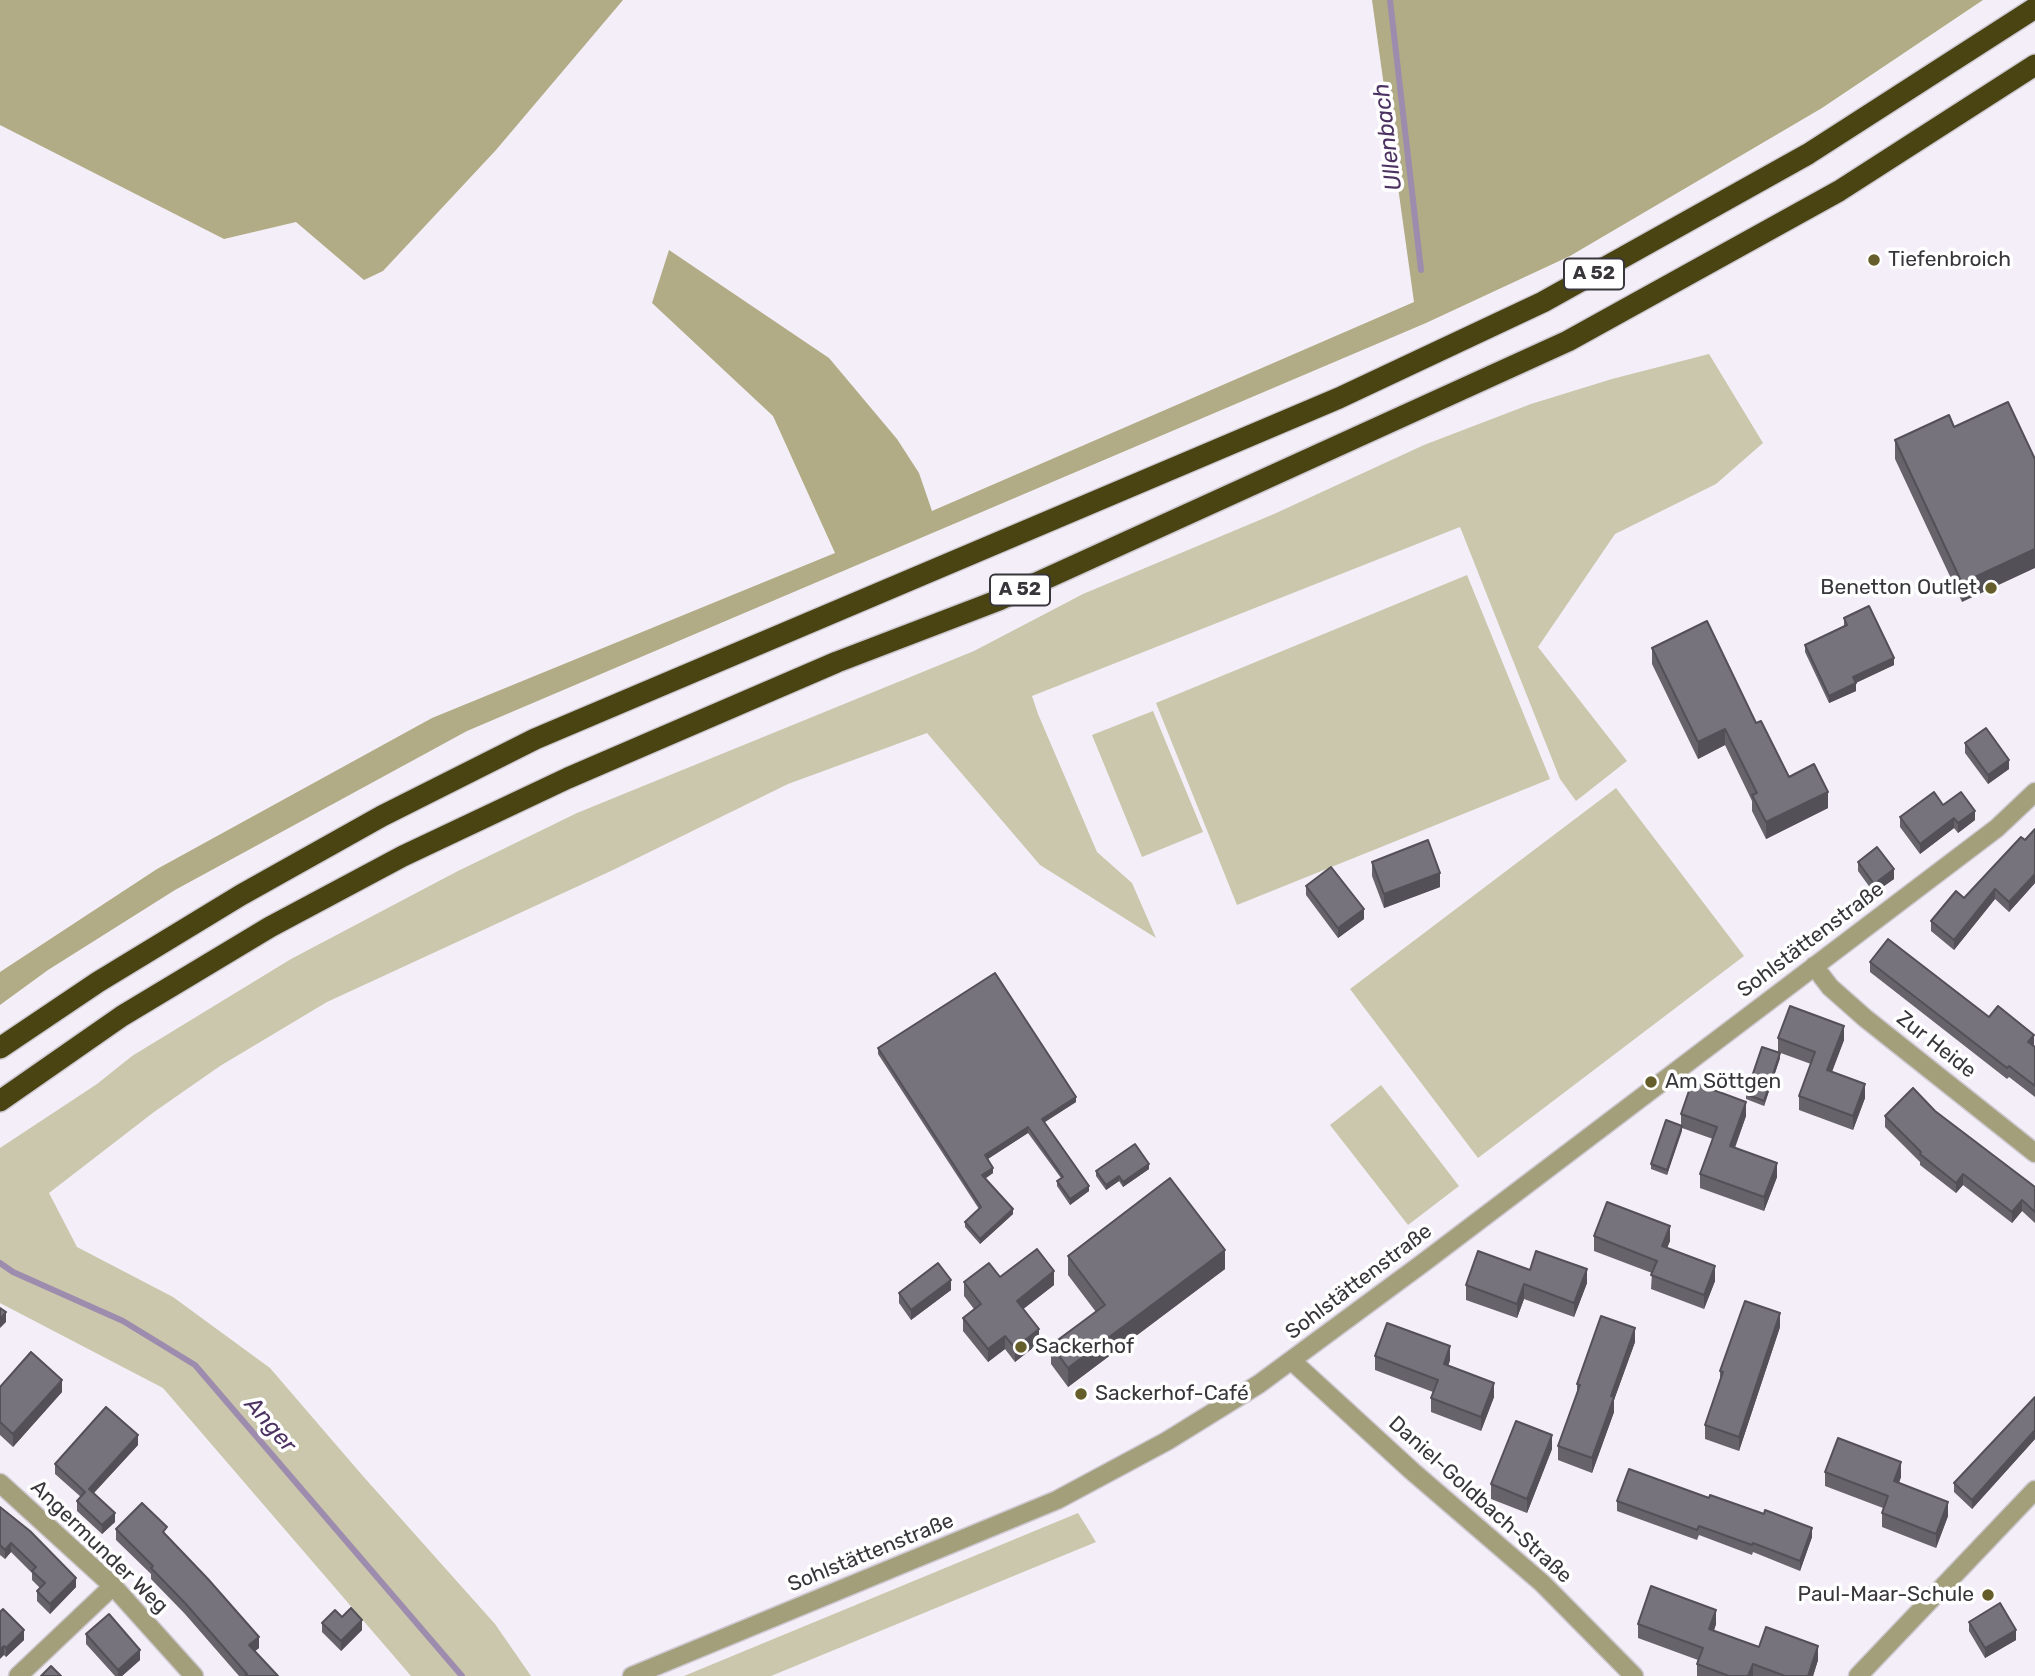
<!DOCTYPE html>
<meta charset="utf-8">
<style>
body{margin:0}
canvas{display:block;background:#f3eef8}
</style>
<canvas width="2035" height="1676"></canvas>
<script>
const c = document.querySelector('canvas').getContext('2d');
c.lineJoin = 'round';
function paint(path, color) { c.fillStyle = color; c.fill(path, 'evenodd'); }
const toPath = rows => new Path2D(rows.map(r => 'M' + r).join(''));
function stroke(path, color, width, dash) { c.strokeStyle = color; c.lineWidth = width; c.lineCap = dash ? 'butt' : 'round'; c.setLineDash(dash || []); c.stroke(path); }
function label(font, color, halo, rows, align = 'center') {
  c.font = font + ' Rubik,sans-serif'; c.lineWidth = 7; c.setLineDash([]); c.textBaseline = 'middle'; c.strokeStyle = halo; c.fillStyle = color; for (const [text, x, y, turn = 0] of rows) {
    c.save(); c.translate(x, y); c.rotate((+turn || 0) * Math.PI / 180); c.textAlign = isNaN(turn) ? turn : align; if (halo) c.strokeText(text, 0, 0); c.fillText(text, 0, 0); c.restore();
  }
}
const green = toPath([
 [1709,354,1763,443,1716,484,1615,534,1538,647,1627,761,1576,801,1560,779,1460,527,1032,696,1038,714,1097,852,1132,883,1156,938,1040,865,927,733,788,784,613,870,327,1002,220,1066,154,1112,49,1193,77,1247,173,1297,270,1368,362,1475,495,1624,531,1676,411,1676,163,1388,0,1303,0,1148,97,1084,132,1056,291,959,456,872,577,813,974,651,1083,594,1274,514,1424,445,1531,404,1612,379],
 [1467,575,1550,779,1237,905,1156,703],
 [1153,711,1203,832,1142,857,1092,735],
 [1616,788,1744,956,1478,1158,1350,989],
 [1381,1085,1459,1186,1408,1225,1330,1125],
 [1078,1513,1096,1542,771,1676,684,1676]
]);
const forest = toPath([
 [0,0,623,0,496,150,383,271,364,280,296,222,224,239,0,125],
 [1372,0,1983,0,1822,108,1570,256,1426,323,467,731,175,890,48,970,0,1005,0,972,157,869,432,718,835,553,773,416,652,303,669,250,829,358,897,439,919,473,932,511,1414,302]
]);
const stream = toPath([
 [1390,0,1421,270],
 [0,1263,13,1272,123,1321,195,1365,462,1676]
]);
const minor = toPath([
 [1814,966,1830,987,1865,1018,2035,1153],
 [1292,1361,1412,1471,1542,1583,1634,1676],
 [0,1483,113,1586,194,1676],
 [18,1676,113,1586],
 [632,1676,1057,1500,1167,1441,1259,1384,1423,1263,1997,828,2035,792],
 [1858,1676,2035,1490]
]);
const highway = toPath([
 [0,1048,98,982,241,895,382,816,535,739,1339,398,1543,302,1808,154,2035,8],
 [0,1101,122,1016,270,927,403,856,568,778,837,662,999,600,1568,341,1839,191,2035,65]
]);
const wall = toPath([
 [2008,402,1962,602,1895,459,1895,440,1954,427],
 [1844,618,1894,665,1856,683,1856,691,1829,703,1805,652,1805,645,1844,626],
 [1652,648,1789,777,1828,808,1766,839,1752,811,1752,801,1725,745,1698,759,1652,664],
 [1965,743,2009,769,1988,784,1965,753],
 [1943,805,1975,820,1958,833,1954,828,1920,854,1900,827,1900,817],
 [2035,829,2035,883,2009,912,1995,899,1954,950,1931,931,1931,921,1964,898],
 [1372,862,1440,887,1384,908,1372,876],
 [1858,862,1894,879,1874,893,1858,871],
 [1306,886,1364,919,1338,938,1306,895],
 [1870,962,2035,1047,2035,1097,2009,1077,2007,1079,1870,972],
 [1778,1038,1844,1040,1832,1072,1865,1098,1853,1130,1799,1110,1799,1096,1811,1064,1778,1052],
 [878,1048,1076,1102,1044,1122,1089,1191,1070,1205,1057,1186,1057,1181,1061,1178,1028,1133,987,1159,993,1173,985,1179,1013,1214,980,1244,965,1227,965,1222,979,1209,878,1054],
 [1780,1058,1764,1106,1746,1099,1746,1094],
 [1935,1111,2035,1187,2035,1223,2022,1211,2012,1223,1963,1185,1956,1193,1920,1165,1920,1162,1885,1127,1885,1116],
 [1681,1114,1746,1116,1735,1148,1777,1177,1764,1211,1700,1188,1700,1174,1713,1139,1682,1128,1667,1175,1651,1169,1651,1164,1681,1126],
 [1149,1169,1123,1187,1119,1181,1106,1190,1096,1176,1096,1171],
 [1594,1236,1670,1241,1667,1248,1715,1281,1704,1309,1651,1289,1652,1273,1594,1251],
 [1068,1256,1225,1269,1068,1387,1051,1364,1051,1345,1096,1312,1068,1275],
 [1530,1270,1587,1283,1574,1317,1524,1299,1517,1318,1466,1300,1466,1285],
 [1000,1277,1054,1285,1023,1309,1039,1343,1015,1362,1005,1349,988,1362,963,1331,963,1318,974,1309,964,1296,964,1282],
 [951,1290,911,1320,899,1303,899,1293],
 [1780,1327,1739,1451,1705,1439,1705,1425,1720,1381,1720,1371],
 [1635,1342,1614,1400,1614,1412,1592,1473,1558,1460,1558,1446,1577,1394,1577,1384],
 [1375,1356,1450,1360,1448,1366,1494,1397,1481,1431,1431,1412,1431,1398,1433,1392,1375,1370],
 [0,1387,62,1392,13,1447,0,1435],
 [2035,1397,2035,1439,1972,1509,1954,1492,1954,1483],
 [138,1445,94,1493,115,1522,102,1534,77,1511,77,1501,81,1497,55,1474,55,1464],
 [1552,1449,1527,1513,1491,1499,1491,1484],
 [1825,1472,1901,1477,1899,1483,1948,1516,1936,1548,1882,1527,1882,1513,1883,1508,1825,1486],
 [1617,1501,1812,1537,1800,1571,1753,1552,1752,1555,1699,1535,1697,1540,1617,1511],
 [0,1507,76,1587,50,1614,37,1601,37,1591,40,1588,32,1580,32,1573,11,1552,5,1559,0,1555],
 [116,1529,167,1537,259,1648,255,1651,278,1676,239,1676,185,1614,151,1579,151,1574,116,1540],
 [0,1612,24,1640,6,1657,4,1655],
 [342,1617,362,1630,341,1651,322,1632,322,1623],
 [1969,1622,2016,1640,1985,1658,1969,1631],
 [1638,1624,1716,1624,1714,1631,1759,1647,1818,1660,1813,1676,1697,1676,1697,1664,1698,1660,1638,1638],
 [86,1634,140,1660,122,1676,115,1676,86,1644]
]);
const shadedWall = toPath([
 [2035,549,2035,568,1962,602,1962,583],
 [1894,658,1894,665,1853,684,1853,677],
 [1856,683,1856,691,1829,703,1829,696],
 [1725,729,1725,745,1698,759,1698,742],
 [2009,760,2009,769,1988,784,1988,775],
 [1828,792,1828,808,1766,839,1766,822],
 [1975,811,1975,820,1958,833,1958,823],
 [1954,818,1954,828,1920,854,1920,844],
 [1894,869,1894,879,1874,893,1874,884],
 [1440,873,1440,887,1384,908,1384,894],
 [2035,874,2035,883,2009,912,2009,902],
 [1995,889,1995,899,1954,950,1954,940],
 [1364,909,1364,919,1338,938,1338,928],
 [1844,1026,1844,1040,1827,1084,1827,1070],
 [2034,1035,2034,1045,2028,1052,2028,1042],
 [1780,1053,1780,1058,1764,1106,1764,1101],
 [1865,1084,1865,1098,1853,1130,1853,1116],
 [1076,1097,1076,1102,1042,1124,1042,1119],
 [1746,1102,1746,1116,1730,1160,1730,1146],
 [1682,1126,1682,1131,1667,1175,1667,1170],
 [1028,1127,1028,1133,985,1161,985,1155],
 [1777,1163,1777,1177,1764,1211,1764,1197],
 [1149,1164,1149,1169,1123,1187,1123,1182],
 [993,1168,993,1173,982,1180,982,1175],
 [1963,1174,1963,1185,1956,1193,1956,1183],
 [1119,1176,1119,1181,1106,1190,1106,1185],
 [1089,1186,1089,1191,1070,1205,1070,1199],
 [2022,1200,2022,1211,2012,1223,2012,1212],
 [1013,1209,1013,1214,980,1244,980,1239],
 [1670,1226,1670,1241,1662,1260,1662,1246],
 [1225,1250,1225,1269,1068,1387,1068,1368],
 [1715,1266,1715,1281,1704,1309,1704,1295],
 [1587,1269,1587,1283,1574,1317,1574,1303],
 [1054,1271,1054,1285,1017,1314,1017,1301],
 [951,1280,951,1290,911,1320,911,1310],
 [1524,1284,1524,1299,1517,1318,1517,1304],
 [6,1312,6,1322,0,1328,0,1319],
 [1780,1313,1780,1327,1739,1451,1739,1437],
 [1635,1328,1635,1342,1614,1400,1614,1412,1592,1473,1592,1458,1611,1396],
 [1039,1329,1039,1343,1015,1362,1015,1348],
 [1005,1336,1005,1349,988,1362,988,1349],
 [1450,1346,1450,1360,1444,1379,1444,1364],
 [62,1380,62,1392,13,1447,13,1434],
 [1494,1383,1494,1397,1481,1431,1481,1417],
 [2035,1430,2035,1439,1972,1509,1972,1500],
 [138,1435,138,1445,89,1498,89,1489],
 [1552,1435,1552,1449,1527,1513,1527,1499],
 [1901,1462,1901,1477,1894,1495,1894,1481],
 [1948,1502,1948,1516,1936,1548,1936,1534],
 [115,1513,115,1522,102,1534,102,1525],
 [1812,1528,1812,1537,1800,1571,1800,1561],
 [11,1543,11,1552,5,1559,5,1550],
 [76,1578,76,1587,50,1614,50,1604],
 [1716,1610,1716,1624,1709,1643,1709,1629],
 [362,1620,362,1630,341,1651,341,1641],
 [24,1630,24,1640,6,1657,6,1648],
 [2016,1630,2016,1640,1985,1658,1985,1648],
 [259,1637,259,1648,249,1656,249,1645],
 [4,1646,4,1655,0,1659,0,1649],
 [1818,1646,1818,1660,1813,1676,1808,1676],
 [140,1650,140,1660,122,1676,118,1676,118,1670],
 [1753,1664,1753,1676,1748,1676]
]);
const building = toPath([
 [2008,402,2035,459,2035,549,1962,583,1895,440,1949,415,1954,427,2008,402],
 [1869,606,1894,658,1853,677,1856,683,1829,696,1805,645,1847,625,1844,618,1869,606],
 [1707,621,1756,723,1761,721,1789,777,1814,764,1828,792,1766,822,1752,795,1757,793,1725,729,1698,742,1652,648,1707,621],
 [1986,728,2009,760,1988,775,1965,743,1986,728],
 [1934,792,1943,805,1961,792,1975,811,1958,823,1954,818,1920,844,1900,817,1934,792],
 [2035,829,2035,874,2009,902,1995,889,1954,940,1931,921,1956,891,1964,898,2021,837,2025,840,2035,829],
 [1428,840,1440,873,1384,894,1372,862,1428,840],
 [1877,847,1894,869,1874,884,1858,862,1877,847],
 [1331,867,1364,909,1338,928,1306,886,1331,867],
 [1888,939,1989,1017,1998,1006,2034,1035,2028,1042,2035,1047,2035,1086,2009,1066,2007,1068,1870,962,1888,939],
 [995,973,1076,1097,1042,1119,1089,1186,1070,1199,1057,1181,1063,1177,1028,1127,985,1155,993,1168,982,1175,1013,1209,980,1239,965,1222,981,1207,878,1048,995,973],
 [1790,1006,1844,1026,1827,1070,1865,1084,1853,1116,1799,1096,1815,1052,1778,1038,1790,1006],
 [1762,1047,1780,1053,1764,1101,1746,1094,1762,1047],
 [1692,1082,1746,1102,1730,1146,1777,1163,1764,1197,1700,1174,1717,1127,1681,1114,1692,1082],
 [1913,1088,1935,1111,2035,1187,2035,1212,2022,1200,2012,1212,1963,1174,1956,1183,1920,1154,1921,1152,1885,1116,1913,1088],
 [1666,1120,1682,1126,1667,1170,1651,1164,1666,1120],
 [1135,1144,1149,1164,1123,1182,1119,1176,1106,1185,1096,1171,1135,1144],
 [1170,1178,1225,1250,1068,1368,1051,1345,1105,1305,1068,1256,1170,1178],
 [1607,1202,1670,1226,1662,1246,1715,1266,1704,1295,1651,1275,1657,1261,1594,1236,1607,1202],
 [1037,1249,1054,1271,1017,1301,1039,1329,1015,1348,1005,1336,988,1349,963,1318,981,1304,964,1282,989,1263,1000,1277,1037,1249],
 [1478,1251,1530,1270,1536,1251,1587,1269,1574,1303,1524,1284,1517,1304,1466,1285,1478,1251],
 [938,1263,951,1280,911,1310,899,1293,938,1263],
 [1745,1301,1780,1313,1739,1437,1705,1425,1723,1372,1720,1371,1745,1301],
 [0,1308,6,1312,0,1319,0,1308],
 [1601,1316,1635,1328,1611,1396,1614,1397,1592,1458,1558,1446,1580,1385,1577,1384,1601,1316],
 [1387,1323,1450,1346,1444,1364,1494,1383,1481,1417,1431,1398,1438,1380,1375,1356,1387,1323],
 [31,1352,62,1380,13,1434,0,1422,0,1387,31,1352],
 [2035,1397,2035,1430,1972,1500,1954,1483,2035,1397],
 [106,1407,138,1435,89,1489,115,1513,102,1525,77,1501,85,1492,55,1464,106,1407],
 [1516,1421,1552,1435,1527,1499,1491,1484,1516,1421],
 [1838,1438,1901,1462,1894,1481,1948,1502,1936,1534,1882,1513,1888,1496,1825,1472,1838,1438],
 [1629,1469,1709,1498,1710,1495,1764,1514,1765,1510,1812,1528,1800,1561,1753,1543,1752,1545,1699,1526,1697,1530,1617,1501,1629,1469],
 [142,1503,167,1527,163,1532,208,1579,259,1637,249,1645,278,1676,245,1676,247,1674,185,1603,151,1568,153,1566,116,1529,142,1503],
 [0,1507,30,1531,76,1578,50,1604,37,1591,45,1583,32,1571,36,1567,11,1543,5,1550,0,1545,0,1507],
 [1651,1586,1716,1610,1709,1629,1759,1647,1766,1627,1818,1646,1808,1676,1785,1676,1753,1664,1748,1676,1729,1676,1697,1664,1703,1648,1638,1624,1651,1586],
 [2000,1603,2016,1630,1985,1648,1969,1622,2000,1603],
 [351,1608,362,1620,341,1641,322,1623,335,1610,342,1617,351,1608],
 [3,1609,24,1630,6,1648,4,1646,0,1649,0,1612,3,1609],
 [109,1614,140,1650,118,1670,86,1634,109,1614],
 [51,1666,61,1676,41,1676,51,1666]
]);
const markers = [
 [1874,260,7,"#655e2a"],
 [1991,588,7,"#655e2a"],
 [1651,1082,7,"#655e2a"],
 [1021,1347,7,"#655e2a"],
 [1081,1394,7,"#655e2a"],
 [1988,1595,7,"#655e2a"]
];
const shields = [
 [1594,274,60],
 [1020,590,60]
];
const shieldNames = [
 ["A 52",1594,274],
 ["A 52",1020,590]
];
const poiNames = [
 ["Tiefenbroich",1888,260],
 ["Benetton Outlet",1977,588,"right"],
 ["Am Söttgen",1665,1082],
 ["Sackerhof",1035,1347],
 ["Sackerhof-Café",1095,1394],
 ["Paul-Maar-Schule",1974,1595,"right"]
];
const streetNames = [
 ["Sohlstättenstraße",1811,940,-37],
 ["Zur Heide",1936,1045,38],
 ["Sohlstättenstraße",1359,1282,-37],
 ["Daniel-Goldbach-Straße",1480,1500,42],
 ["Angermunder Weg",99,1547,44],
 ["Sohlstättenstraße",871,1553,-22]
];
const waterNames = [
 ["Ullenbach",1388,137,-97],
 ["Anger",270,1425,49]
];
paint(green, '#cac7ac');
paint(forest, '#b1ac85');
stroke(stream, '#9d8cae', 6);
stroke(minor, '#cec9d2', 21);
stroke(highway, '#cec9d2', 24);
stroke(minor, '#a49f7b', 18);
stroke(highway, '#4a4412', 21);
paint(wall, '#66636b');
paint(shadedWall, '#535057');
paint(building, '#77737c');
stroke(building, '#535057', 2);
for (const [x, y, r, color] of markers) { const dot = new Path2D(); dot.arc(x, y, r, 0, 2 * Math.PI); c.fillStyle = color; c.fill(dot); stroke(dot, '#fff', 2.5); }
for (const [x, y, w] of shields) { const box = new Path2D(); box.roundRect(x - w / 2, y - 15.5, w, 31, 5); c.fillStyle = '#fff'; c.fill(box); stroke(box, '#38363a', 2); }
label('bold 19px', '#38363a', null, shieldNames);
label('21px', '#38363a', '#fff', poiNames, 'left');
label('21px', '#38363a', '#fff', streetNames);
label('italic 23px', '#4c3362', '#fff', waterNames);
</script>
